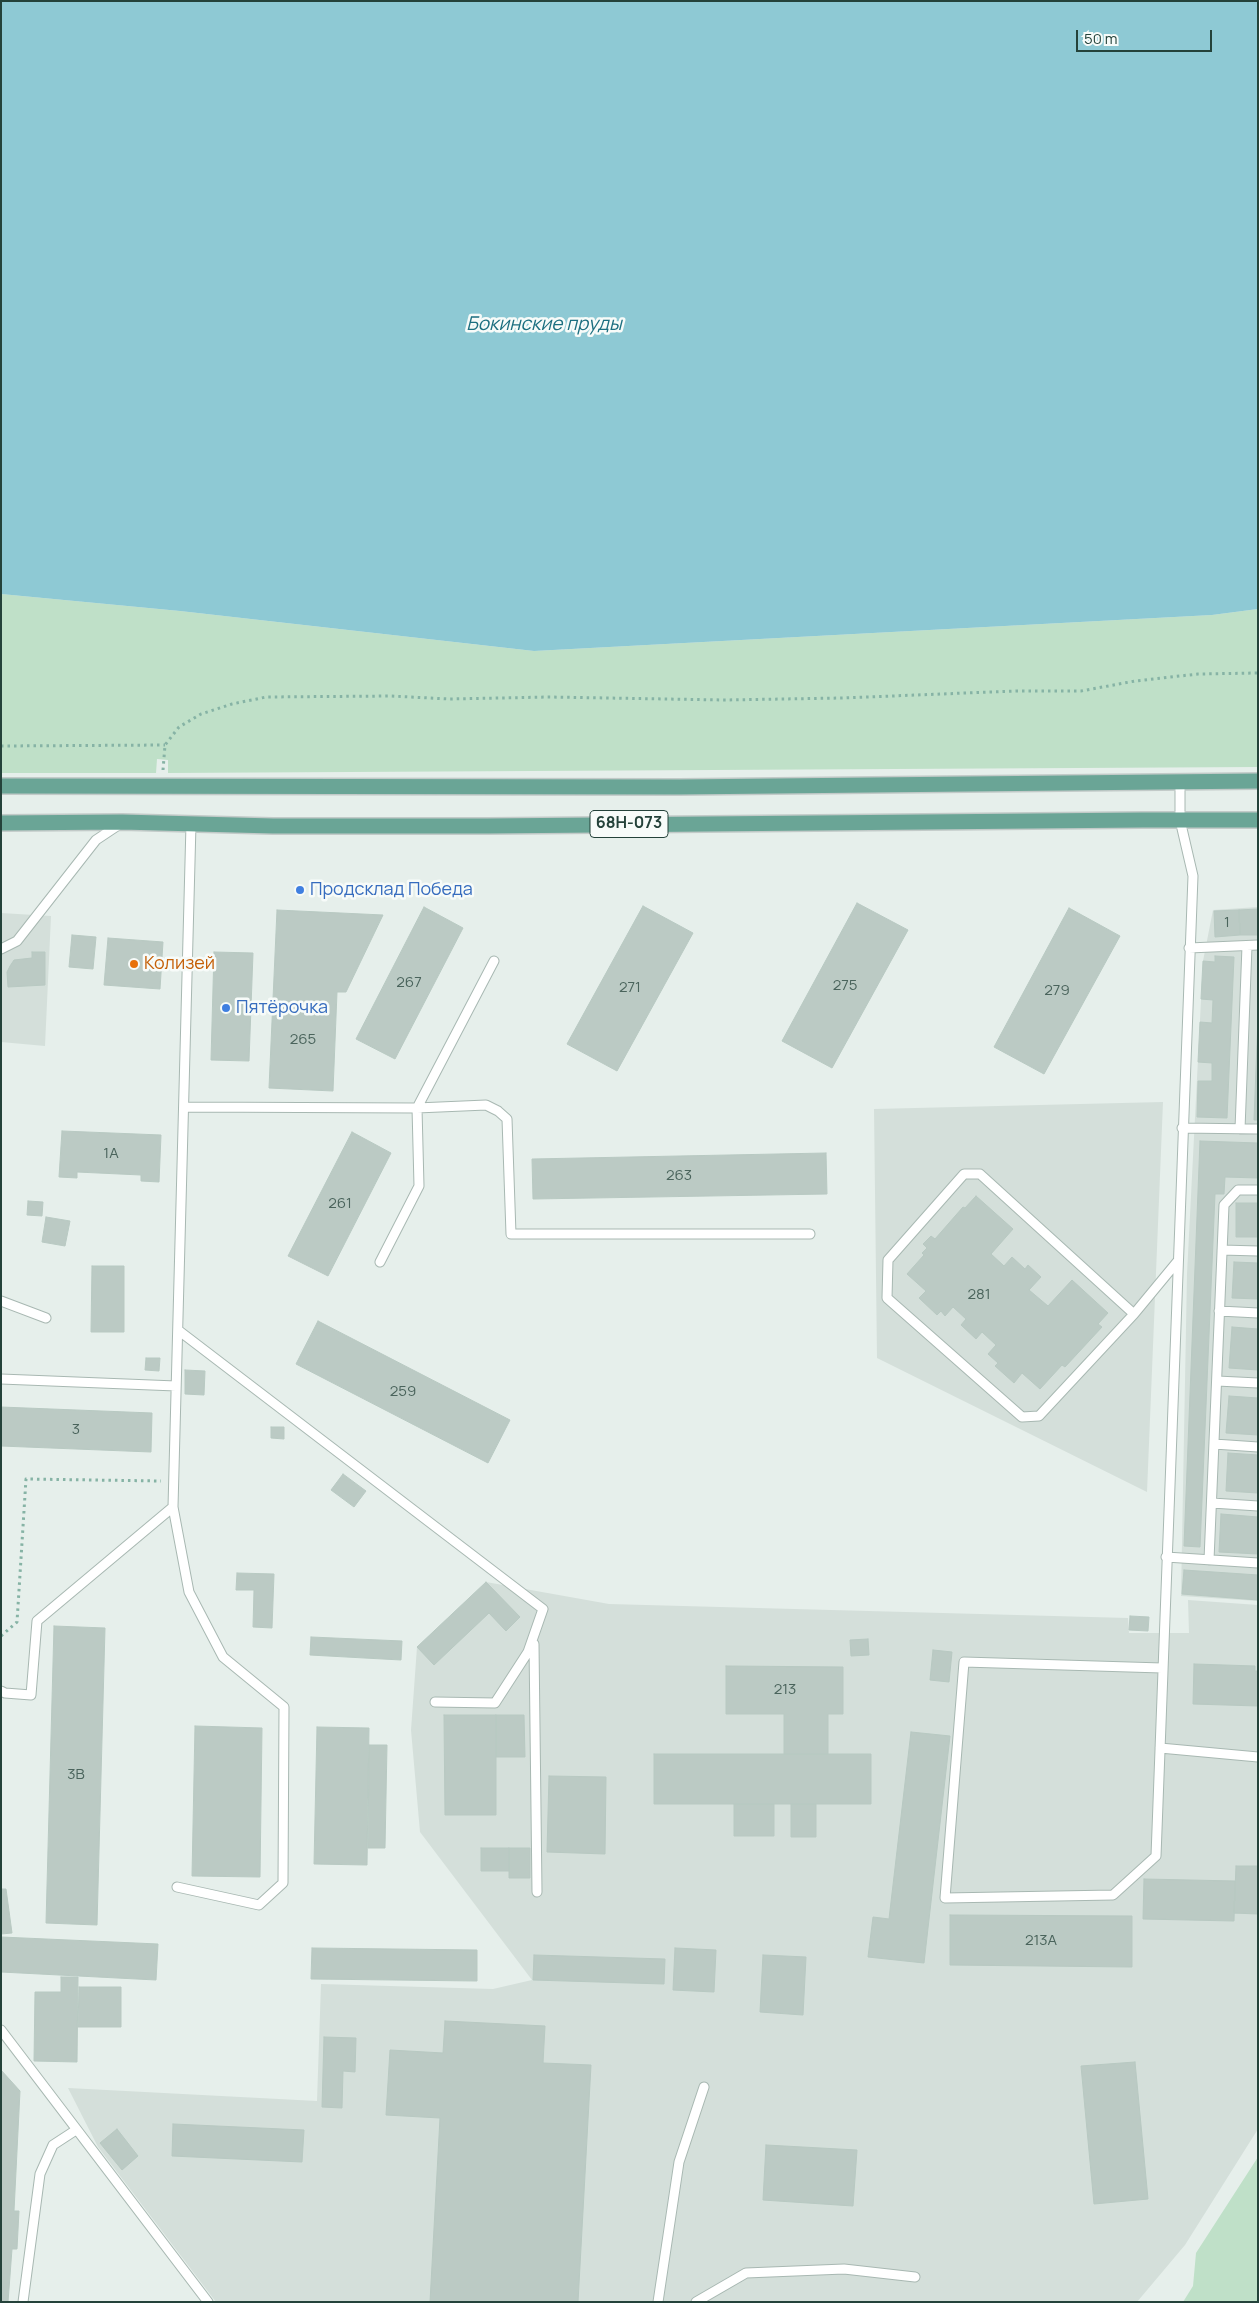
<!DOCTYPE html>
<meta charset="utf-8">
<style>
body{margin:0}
#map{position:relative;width:1259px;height:2303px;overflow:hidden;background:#e6efeb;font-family:Manrope,sans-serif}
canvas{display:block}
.frame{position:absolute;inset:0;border:2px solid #24423a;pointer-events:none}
.scale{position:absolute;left:1076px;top:30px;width:136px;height:22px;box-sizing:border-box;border:2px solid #24423a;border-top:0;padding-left:6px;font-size:15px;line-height:18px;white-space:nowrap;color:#24423a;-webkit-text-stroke:4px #f7fbf9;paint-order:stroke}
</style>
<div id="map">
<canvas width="1259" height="2303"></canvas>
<div class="frame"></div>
<div class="scale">50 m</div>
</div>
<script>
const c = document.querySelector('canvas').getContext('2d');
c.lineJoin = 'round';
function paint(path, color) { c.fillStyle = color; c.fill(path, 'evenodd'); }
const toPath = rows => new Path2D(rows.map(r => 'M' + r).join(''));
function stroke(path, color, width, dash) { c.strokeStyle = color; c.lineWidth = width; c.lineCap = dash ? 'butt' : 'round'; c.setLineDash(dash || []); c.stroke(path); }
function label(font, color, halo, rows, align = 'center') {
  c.font = font + ' Manrope,sans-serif'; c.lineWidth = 5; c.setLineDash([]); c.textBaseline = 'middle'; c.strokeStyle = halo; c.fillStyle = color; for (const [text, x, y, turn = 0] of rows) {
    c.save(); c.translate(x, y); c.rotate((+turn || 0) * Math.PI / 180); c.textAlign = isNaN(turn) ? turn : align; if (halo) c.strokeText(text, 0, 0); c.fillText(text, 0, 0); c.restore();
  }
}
const built = toPath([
 [1258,907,1258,1601,1181,1596,1187,1274,1203,961,1213,910],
 [1,913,51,916,45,1046,1,1042],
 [1163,1102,1147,1492,877,1358,874,1109],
 [486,1582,609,1604,1128,1618,1129,1633,1189,1633,1188,1600,1258,1605,1258,2129,1185,2245,1137,2302,216,2302,98,2147,68,2088,317,2101,321,1984,493,1989,532,1980,420,1832,411,1730,417,1647]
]);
const green = toPath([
 [1,594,180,611,534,651,1212,615,1258,609,1258,767,168,773,168,760,157,759,156,773,1,773],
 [1258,2157,1258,2302,1183,2302,1193,2286,1196,2253]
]);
const water = toPath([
 [1,1,1258,1,1258,609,1212,615,534,651,180,611,1,594]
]);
const building = toPath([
 [857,903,908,930,832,1068,782,1041,857,903],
 [643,906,693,933,617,1071,567,1044,643,906],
 [424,907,463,928,395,1059,356,1039,424,907],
 [1069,908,1120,936,1044,1074,994,1047,1069,908],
 [1258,909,1258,935,1240,935,1239,910,1258,909],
 [277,910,383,915,346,992,337,992,333,1091,269,1088,277,910],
 [1239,910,1240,935,1215,937,1214,911,1239,910],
 [72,935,96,937,93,969,69,967,72,935],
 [108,938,163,942,160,989,104,985,108,938],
 [32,952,45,952,45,985,8,987,7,972,10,966,14,960,32,958,32,952],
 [214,952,253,953,249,1061,211,1060,214,952],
 [1215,956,1234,957,1227,1118,1197,1117,1198,1081,1212,1081,1212,1063,1198,1062,1200,1022,1212,1023,1213,1000,1201,999,1203,961,1215,962,1215,956],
 [1258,1019,1258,1120,1254,1120,1258,1019],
 [62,1131,161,1135,159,1182,141,1181,141,1175,77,1172,77,1178,59,1177,62,1131],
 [352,1132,391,1153,328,1276,288,1256,352,1132],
 [1200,1141,1258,1143,1258,1178,1225,1177,1224,1194,1215,1194,1200,1547,1184,1546,1200,1141],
 [826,1153,827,1194,533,1199,532,1159,826,1153],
 [976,1196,1013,1229,991,1254,1004,1266,1012,1257,1025,1269,1028,1265,1041,1277,1029,1290,1048,1306,1072,1280,1108,1313,1098,1324,1102,1327,1065,1367,1062,1365,1040,1389,1022,1373,1014,1383,995,1366,998,1363,988,1354,996,1345,982,1332,976,1339,961,1325,966,1319,953,1307,945,1316,941,1311,937,1315,919,1298,926,1291,907,1274,924,1255,922,1253,927,1248,923,1244,931,1236,935,1239,963,1207,965,1208,976,1196],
 [28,1201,43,1202,42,1216,27,1215,28,1201],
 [1236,1203,1258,1203,1258,1237,1236,1237,1236,1203],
 [46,1217,70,1221,65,1246,42,1242,46,1217],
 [1234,1262,1258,1263,1258,1299,1232,1298,1234,1262],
 [92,1266,124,1266,124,1332,91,1332,92,1266],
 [318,1321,510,1420,488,1463,296,1364,318,1321],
 [1232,1327,1258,1329,1258,1370,1229,1368,1232,1327],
 [146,1358,160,1358,159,1371,145,1370,146,1358],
 [185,1370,205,1371,204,1395,185,1394,185,1370],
 [1229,1396,1258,1398,1258,1435,1226,1433,1229,1396],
 [1,1407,152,1413,151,1452,1,1446,1,1407],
 [271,1427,284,1427,284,1439,271,1438,271,1427],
 [1228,1453,1258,1455,1258,1493,1226,1491,1228,1453],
 [343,1474,366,1491,354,1507,331,1490,343,1474],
 [1221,1514,1258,1517,1258,1554,1219,1552,1221,1514],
 [1184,1570,1258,1575,1258,1600,1182,1594,1184,1570],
 [237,1573,274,1574,272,1628,253,1627,254,1590,236,1590,237,1573],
 [486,1582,520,1617,506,1631,489,1613,434,1665,417,1647,486,1582],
 [1130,1616,1149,1617,1148,1631,1129,1630,1130,1616],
 [54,1626,105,1628,97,1925,46,1923,54,1626],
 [311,1637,402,1641,401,1660,310,1655,311,1637],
 [868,1639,869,1655,851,1656,850,1640,868,1639],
 [933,1650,952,1652,949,1682,930,1680,933,1650],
 [1194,1664,1255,1666,1255,1671,1258,1671,1258,1706,1193,1704,1194,1664],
 [726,1666,843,1667,843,1714,828,1714,828,1754,784,1754,784,1714,726,1714,726,1666],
 [444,1715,496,1715,496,1815,445,1815,444,1715],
 [496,1715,524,1715,525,1757,496,1757,496,1715],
 [195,1726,262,1728,260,1877,192,1876,195,1726],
 [317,1727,369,1728,367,1865,314,1864,317,1727],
 [911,1732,950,1736,924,1963,868,1957,873,1917,889,1919,911,1732],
 [369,1745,387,1745,385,1848,368,1848,369,1745],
 [654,1754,871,1754,871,1804,654,1804,654,1754],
 [549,1776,606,1777,605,1854,547,1852,549,1776],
 [734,1804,774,1804,774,1836,734,1836,734,1804],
 [791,1804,816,1804,816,1837,791,1837,791,1804],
 [481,1848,509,1848,509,1871,481,1871,481,1848],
 [509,1848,530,1848,530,1878,509,1878,509,1848],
 [1236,1866,1258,1866,1258,1914,1234,1913,1236,1866],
 [1144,1879,1235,1881,1234,1921,1143,1919,1144,1879],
 [1,1889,6,1889,12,1933,1,1934,1,1889],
 [950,1915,1132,1916,1132,1967,950,1965,950,1915],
 [1,1937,158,1944,156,1980,1,1972,1,1937],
 [312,1948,477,1950,477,1981,311,1979,312,1948],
 [675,1948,716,1950,714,1992,673,1990,675,1948],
 [534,1955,665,1959,664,1984,533,1980,534,1955],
 [763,1955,806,1957,803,2015,760,2012,763,1955],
 [61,1977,78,1977,77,2062,34,2061,35,1992,61,1992,61,1977],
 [79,1987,121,1987,121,2027,78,2027,79,1987],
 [445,2021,545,2026,543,2063,591,2065,578,2302,430,2302,440,2118,386,2115,390,2050,443,2053,445,2021],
 [324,2037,356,2038,355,2072,343,2071,342,2108,322,2107,324,2037],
 [1135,2062,1148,2199,1094,2204,1081,2066,1135,2062],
 [1,2070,20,2091,14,2211,19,2211,17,2249,12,2249,8,2302,1,2302,1,2070],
 [173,2124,304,2130,302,2162,172,2156,173,2124],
 [117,2129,138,2156,122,2170,100,2143,117,2129],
 [766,2145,857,2150,853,2206,763,2200,766,2145]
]);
const path = toPath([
 [1,746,165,745],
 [163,770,165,745,179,727,201,714,232,704,266,697,391,696,449,699,549,697,724,700,842,698,1016,691,1081,691,1135,681,1198,674,1258,673],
 [1,1636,17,1622,26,1479,161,1481]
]);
const service = toPath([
 [1189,948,1258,945],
 [1,949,17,941,96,840,120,824],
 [494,961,417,1108,486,1105,498,1111,507,1119,511,1234,810,1234],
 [184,1107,417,1108,419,1186,380,1262],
 [1182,1128,1258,1129],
 [1240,1129,1247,946],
 [1222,1250,1258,1251],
 [1,1301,46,1318],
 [1219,1311,1258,1313],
 [1134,1314,980,1174,964,1174,888,1260,887,1298,1022,1417,1039,1416,1134,1314,1177,1262],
 [178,1330,543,1609,528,1652,495,1703,435,1702],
 [1,1379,176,1386],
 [1217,1381,1258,1383],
 [1214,1444,1258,1447],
 [1212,1503,1258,1506],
 [1166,1557,1258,1563],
 [1209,1560,1224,1205,1238,1190,1258,1190],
 [534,1644,537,1892],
 [1162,1668,964,1662,945,1898,1113,1895,1156,1856,1193,876,1180,820,1180,782],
 [1,1691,5,1693,31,1695,37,1621,173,1507],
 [1160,1748,1258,1757],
 [177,1887,259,1905,283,1883,284,1707,223,1657,189,1592,173,1507,191,824],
 [1,2030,208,2302],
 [23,2302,40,2174,53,2145,76,2130],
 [658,2302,679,2162,704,2087],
 [696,2302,746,2273,844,2269,915,2277]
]);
const primary = toPath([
 [1,786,679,787,1258,781],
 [1,823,122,822,273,826,488,826,1142,820,1258,820]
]);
const markers = [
 [300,890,5,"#3f7fe0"],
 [134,964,5,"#e8710a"],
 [226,1008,5,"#3f7fe0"]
];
const numberNames = [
 ["1",1227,923],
 ["267",409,983],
 ["275",845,986],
 ["271",630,988],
 ["279",1057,991],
 ["265",303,1040],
 ["1А",111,1154],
 ["263",679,1176],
 ["261",340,1204],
 ["281",979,1295],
 ["259",403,1392],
 ["3",76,1430],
 ["213",785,1690],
 ["3В",76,1775],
 ["213А",1041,1941]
];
const shields = [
 [629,824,78]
];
const shieldNames = [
 ["68Н-073",629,824]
];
const shopNames = [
 ["Продсклад Победа",310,890],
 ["Пятёрочка",236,1008]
];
const foodNames = [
 ["Колизей",144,964]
];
const waterNames = [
 ["Бокинские пруды",544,325]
];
paint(built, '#d4dfda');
paint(green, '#bfe0c8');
paint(water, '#8ec9d4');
paint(building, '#bbcac4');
stroke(building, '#b8c9c2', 1);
stroke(service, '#a8b8b2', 11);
stroke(primary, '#c2cac8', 18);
stroke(path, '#86b3a5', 3, [2.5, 4]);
stroke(service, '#fff', 9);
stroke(primary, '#6aa596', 15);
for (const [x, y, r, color] of markers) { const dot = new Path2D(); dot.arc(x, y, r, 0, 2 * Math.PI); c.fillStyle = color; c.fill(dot); stroke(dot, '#f7fbf9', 2); }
label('15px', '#4a645c', null, numberNames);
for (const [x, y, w] of shields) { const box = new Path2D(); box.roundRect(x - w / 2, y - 13.5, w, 27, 4); c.fillStyle = '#f7fbf9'; c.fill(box); stroke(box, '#24423a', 1); }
label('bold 16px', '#24423a', null, shieldNames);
label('18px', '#366cbe', '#f7fbf9', shopNames, 'left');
label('18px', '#c56008', '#f7fbf9', foodNames, 'left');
label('italic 19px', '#1c6f80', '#f7fbf9', waterNames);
</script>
